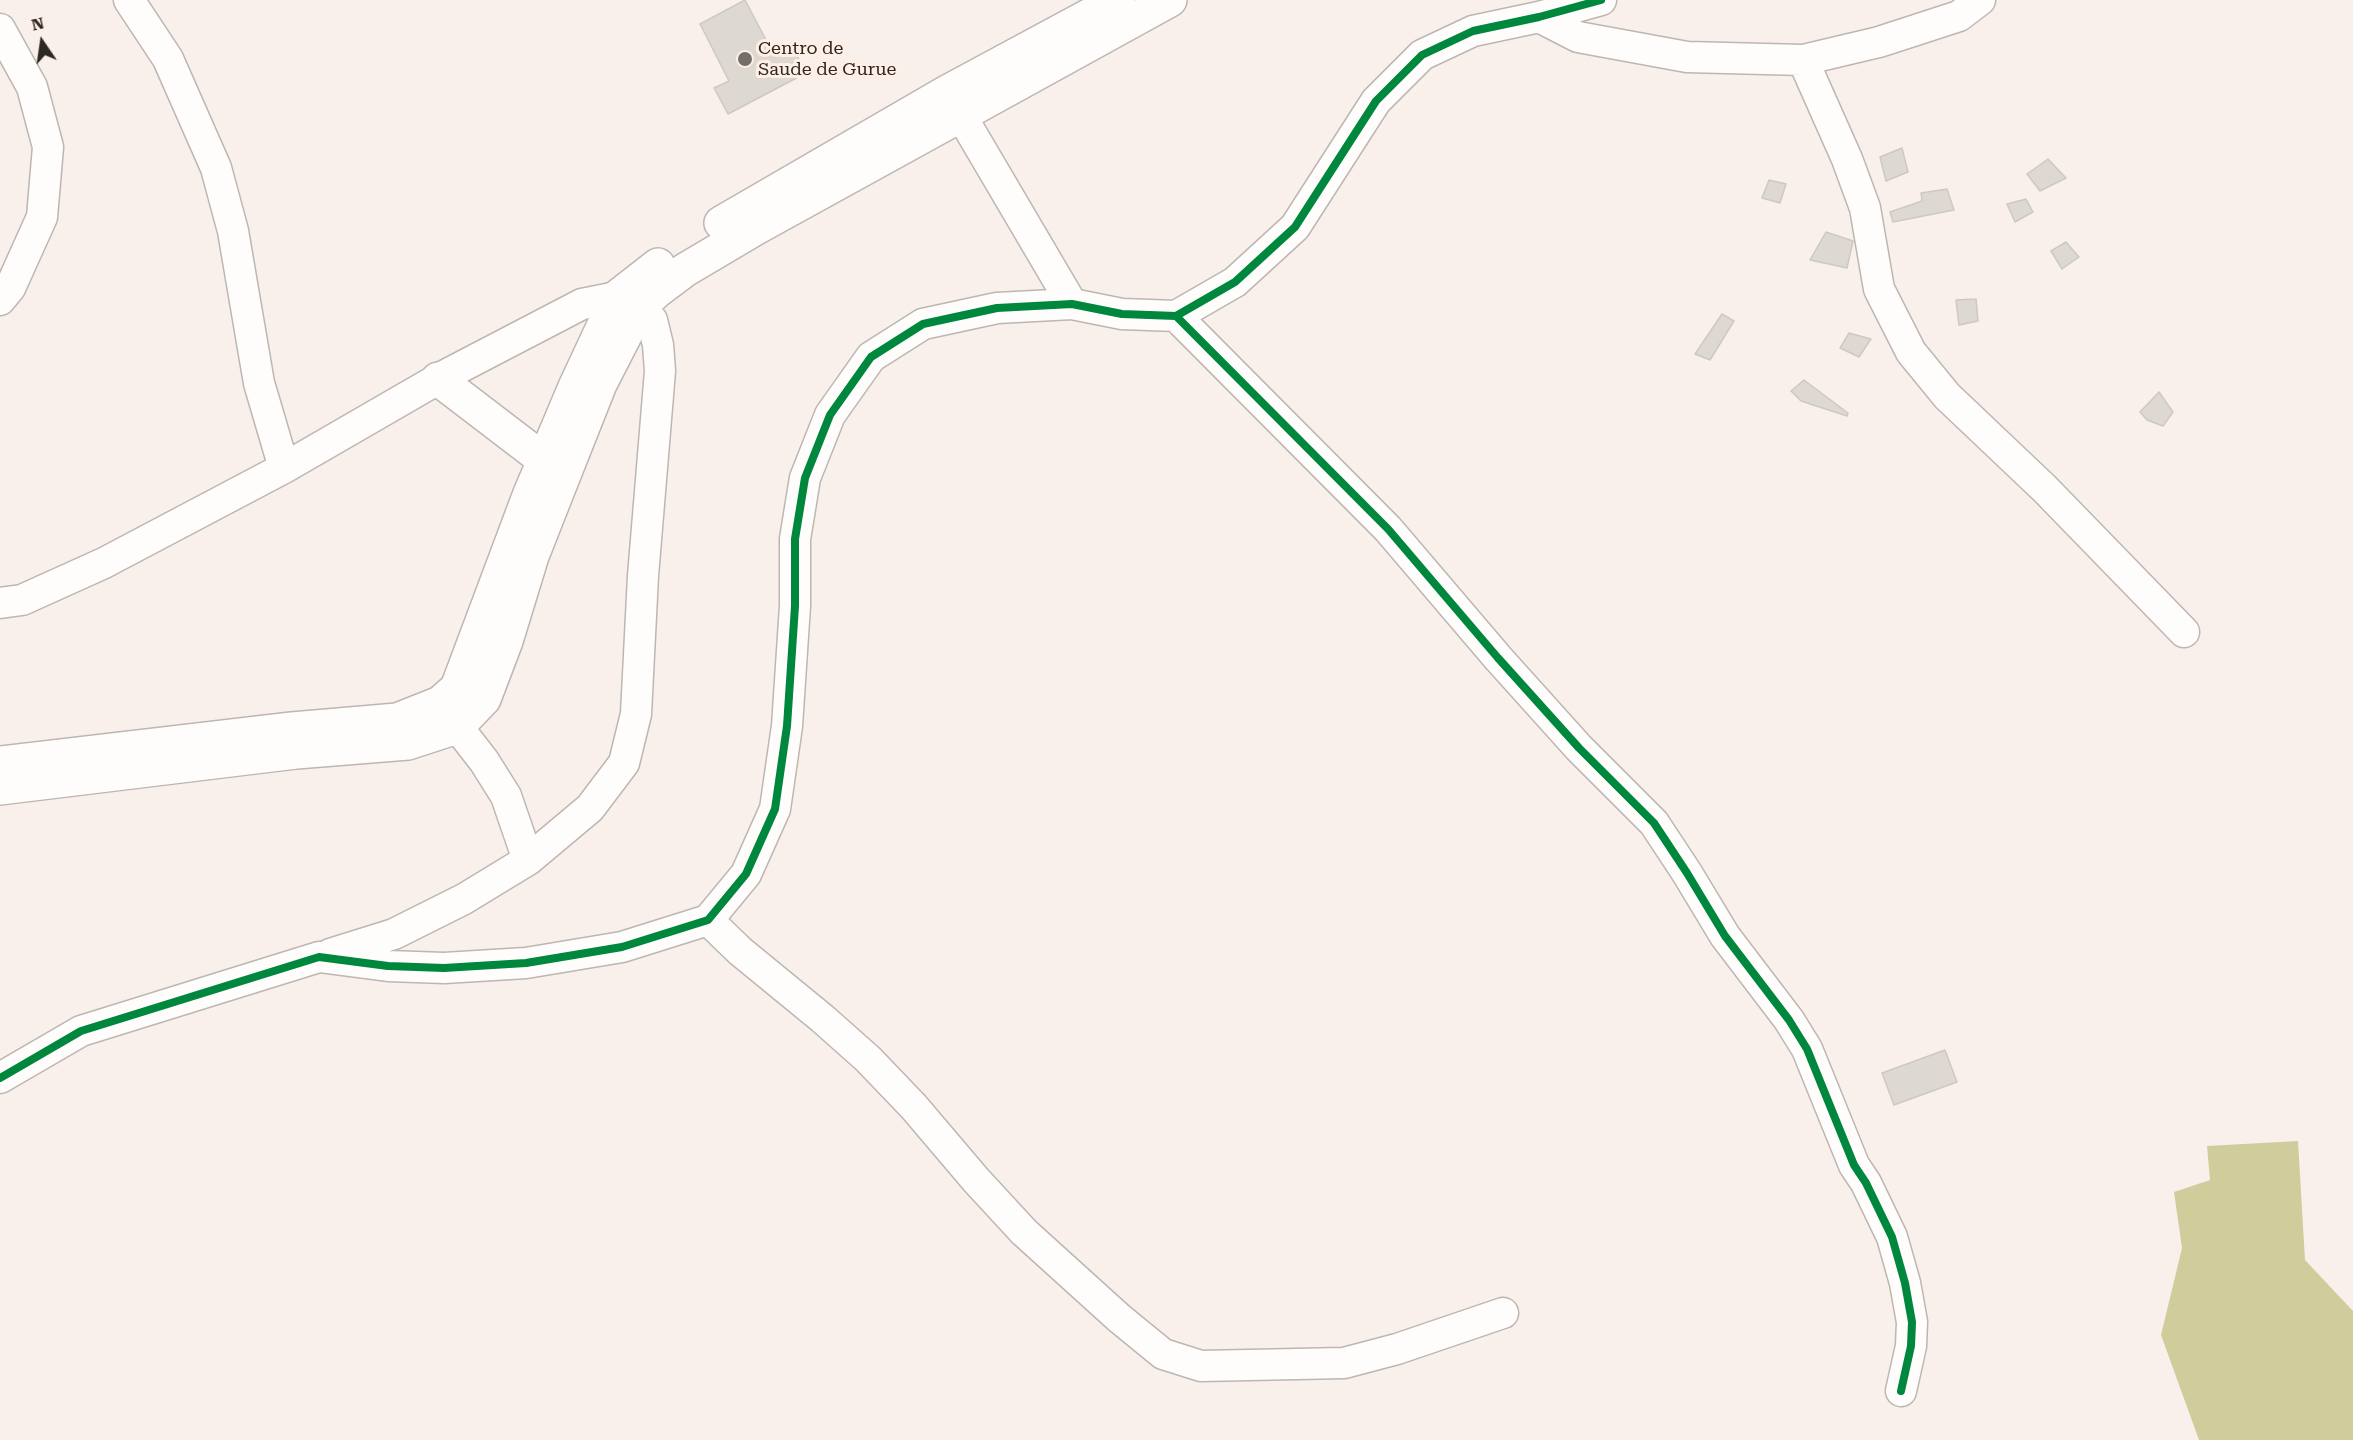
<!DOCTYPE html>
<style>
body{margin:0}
#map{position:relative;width:2353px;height:1440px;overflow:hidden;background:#f9f0eb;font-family:"Roboto Serif",serif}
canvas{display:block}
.north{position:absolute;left:12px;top:12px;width:60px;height:60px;-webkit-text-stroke:4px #ffefe5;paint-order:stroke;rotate:347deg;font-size:16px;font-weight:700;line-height:24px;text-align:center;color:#2d2824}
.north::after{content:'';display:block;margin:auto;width:21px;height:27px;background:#2d2824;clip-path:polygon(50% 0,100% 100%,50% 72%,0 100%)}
</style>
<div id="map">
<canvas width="2353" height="1440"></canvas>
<div class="north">N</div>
</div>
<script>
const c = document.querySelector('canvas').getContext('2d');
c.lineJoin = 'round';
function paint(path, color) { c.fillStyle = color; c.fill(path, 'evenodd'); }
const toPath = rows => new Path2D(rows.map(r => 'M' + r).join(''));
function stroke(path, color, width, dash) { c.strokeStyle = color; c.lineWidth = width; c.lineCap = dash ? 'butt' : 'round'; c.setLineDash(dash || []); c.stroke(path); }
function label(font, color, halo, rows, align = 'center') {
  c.font = font + ' "Roboto Serif",serif'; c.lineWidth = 6; c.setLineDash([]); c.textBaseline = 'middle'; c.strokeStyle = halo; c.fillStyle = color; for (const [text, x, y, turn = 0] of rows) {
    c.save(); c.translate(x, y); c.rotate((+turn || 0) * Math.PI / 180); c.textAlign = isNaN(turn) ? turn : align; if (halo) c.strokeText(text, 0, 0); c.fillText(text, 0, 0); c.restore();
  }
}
const water = toPath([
 [2298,1141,2305,1260,2353,1311,2353,1440,2199,1440,2161,1335,2182,1248,2174,1192,2210,1180,2207,1146]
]);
const building = toPath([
 [745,0,775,57,793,48,806,73,728,114,714,88,729,81,700,24,745,0],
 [1902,148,1908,172,1886,181,1880,157,1902,148],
 [2048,159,2066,178,2040,191,2027,174,2048,159],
 [1769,180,1786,184,1780,203,1762,198,1769,180],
 [1947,189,1954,210,1893,222,1890,212,1922,201,1921,193,1947,189],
 [2026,199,2033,212,2015,222,2007,204,2026,199],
 [1826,232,1853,241,1847,268,1810,260,1826,232],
 [2066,242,2079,257,2062,269,2051,251,2066,242],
 [1976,299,1978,321,1959,325,1956,300,1976,299],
 [1722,314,1734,321,1710,360,1695,354,1722,314],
 [1849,333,1871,339,1859,357,1840,348,1849,333],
 [1804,380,1848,413,1847,416,1801,401,1791,391,1804,380],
 [2159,392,2173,412,2163,426,2147,420,2140,412,2159,392],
 [1945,1050,1957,1082,1894,1105,1882,1073,1945,1050]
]);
const minor = toPath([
 [129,0,168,59,216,168,233,231,259,383,284,468],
 [1539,17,1578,37,1687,57,1803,60,1879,42,1959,16,1980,0],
 [0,29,32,87,48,147,42,217,10,288,0,300],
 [1803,60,1847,159,1865,208,1879,289,1911,352,1947,396,2045,489,2184,632],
 [949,95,1072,304],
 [1176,316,1388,529,1498,658,1579,748,1654,823,1687,873,1725,936,1789,1020,1807,1049,1854,1165,1866,1183,1892,1237,1905,1283,1912,1322,1911,1346,1901,1391],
 [0,603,22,600,104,563,284,468,438,379,582,304,617,297,639,308,652,320,658,345,660,371,643,576,636,714,624,763,590,808,528,860,464,899,394,934,330,954],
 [442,707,484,761,506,796,528,860],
 [708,920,740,951,823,1019,868,1059,914,1107,976,1180,1024,1232,1119,1318,1163,1354,1201,1366,1344,1363,1397,1349,1503,1313],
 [0,1078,81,1031,319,957,388,966,444,968,526,963,622,947,708,920,746,874,775,809,787,726,795,606,795,539,805,478,830,415,871,357,923,324,997,308,1072,304,1122,314,1176,316,1235,282,1295,227,1376,101,1422,55,1473,31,1539,17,1601,0]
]);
const major = toPath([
 [721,223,947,92,1118,0],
 [438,379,544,460],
 [0,763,292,729,397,720,440,703,457,688,529,496,575,387,617,297,658,265],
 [0,788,296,752,408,743,457,727,484,699,506,641,532,556,560,485,600,384,639,308,657,291,685,270,756,228,1170,0]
]);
const cycleway = toPath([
 [1176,316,1388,529,1498,658,1579,748,1654,823,1687,873,1725,936,1789,1020,1807,1049,1854,1165,1866,1183,1892,1237,1905,1283,1912,1322,1911,1346,1901,1391],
 [0,1078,81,1031,319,957,388,966,444,968,526,963,622,947,708,920,746,874,775,809,787,726,795,606,795,539,805,478,830,415,871,357,923,324,997,308,1072,304,1122,314,1176,316,1235,282,1295,227,1376,101,1422,55,1473,31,1539,17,1601,0]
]);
const markers = [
 [745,59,8,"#746e6a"]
];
const poiNames = [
 ["Centro de",758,49],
 ["Saude de Gurue",758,70]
];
paint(water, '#d0cc9c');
paint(building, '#ded8d3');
stroke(building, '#cec8c3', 1.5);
stroke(minor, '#bdb6b2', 33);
stroke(major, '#bdb6b2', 36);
stroke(minor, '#fefdfc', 30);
stroke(major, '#fefdfc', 33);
stroke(cycleway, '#00873e', 8);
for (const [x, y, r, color] of markers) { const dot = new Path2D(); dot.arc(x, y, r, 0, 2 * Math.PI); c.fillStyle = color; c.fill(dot); stroke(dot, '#ffefe5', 2); }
label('18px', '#2d2824', '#ffefe5', poiNames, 'left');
</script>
